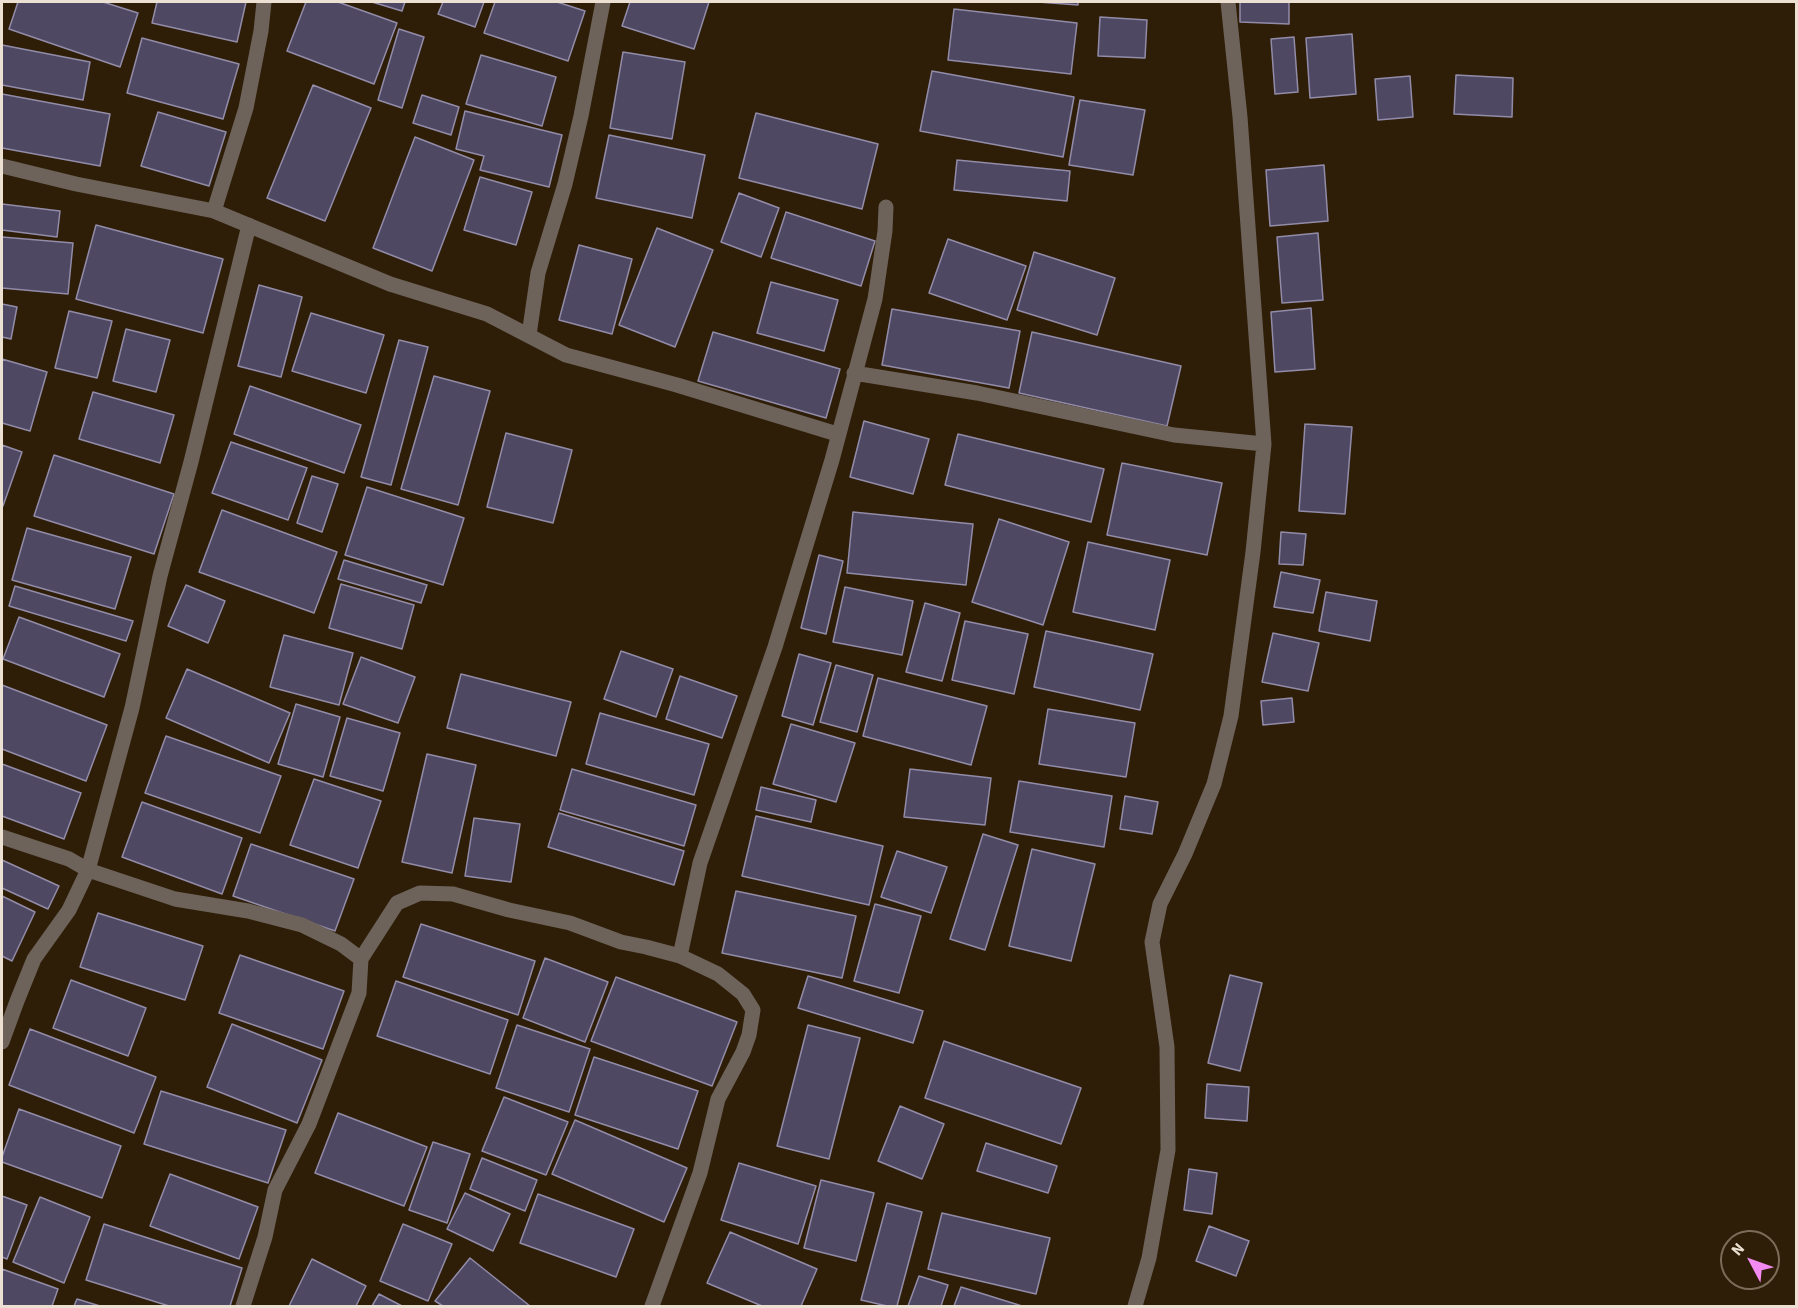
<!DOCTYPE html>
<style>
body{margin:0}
#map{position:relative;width:1798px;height:1308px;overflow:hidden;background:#2e1e07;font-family:"Source Sans 3",sans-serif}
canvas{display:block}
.frame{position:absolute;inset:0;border:3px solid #ebe0d2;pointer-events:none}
.north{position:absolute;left:1720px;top:1230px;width:60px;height:60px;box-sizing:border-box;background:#2e1e07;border:2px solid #7a6c58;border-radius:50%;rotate:311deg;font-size:16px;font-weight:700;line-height:24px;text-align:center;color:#ebe0d2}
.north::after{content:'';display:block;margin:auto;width:21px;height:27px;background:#f38af2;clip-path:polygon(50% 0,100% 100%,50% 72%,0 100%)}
</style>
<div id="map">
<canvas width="1798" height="1308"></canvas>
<div class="frame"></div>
<div class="north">N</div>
</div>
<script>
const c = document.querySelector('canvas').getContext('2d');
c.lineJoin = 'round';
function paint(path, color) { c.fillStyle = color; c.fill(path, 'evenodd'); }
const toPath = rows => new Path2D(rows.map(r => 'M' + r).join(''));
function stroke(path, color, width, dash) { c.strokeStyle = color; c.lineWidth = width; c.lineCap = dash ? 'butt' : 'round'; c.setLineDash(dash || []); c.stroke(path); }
const building = toPath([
 [18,2,103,2,138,13,120,67,9,29,18,2],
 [157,2,246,2,237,42,152,23,157,2],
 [306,2,338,2,397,23,374,84,287,51,306,2],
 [372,2,405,2,402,11,372,2],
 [443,2,484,2,475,27,438,14,443,2],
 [495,2,557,2,585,11,568,61,484,33,495,2],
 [630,2,709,2,694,49,622,26,630,2],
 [1038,2,1078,2,1078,5,1038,2],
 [1240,2,1289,2,1289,24,1240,22,1240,2],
 [954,9,1077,23,1071,74,948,60,954,9],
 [1100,17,1147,20,1145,58,1098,56,1100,17],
 [399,29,424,37,402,108,378,100,399,29],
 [1352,34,1356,94,1310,98,1306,38,1352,34],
 [1294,37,1298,92,1275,94,1271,39,1294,37],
 [142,38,239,64,223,119,127,93,142,38],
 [2,45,90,62,83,100,2,85,2,45],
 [623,52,685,62,672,139,610,128,623,52],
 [481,55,556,77,542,126,466,104,481,55],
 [932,71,1074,97,1063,157,920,131,932,71],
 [1456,75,1513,78,1512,117,1454,114,1456,75],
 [1410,76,1413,117,1378,120,1375,79,1410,76],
 [313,85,371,108,325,221,267,198,313,85],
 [2,94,110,114,100,166,2,148,2,94],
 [422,95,459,107,451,135,413,123,422,95],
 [1080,100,1145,110,1133,175,1069,165,1080,100],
 [465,111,562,135,549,187,480,170,484,156,456,149,465,111],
 [158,112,226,132,209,186,141,166,158,112],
 [756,113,878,144,862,209,739,178,756,113],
 [609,135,705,155,692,218,596,198,609,135],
 [415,137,474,160,432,271,373,248,415,137],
 [957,160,1070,171,1067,201,954,190,957,160],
 [1324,165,1328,221,1270,226,1266,170,1324,165],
 [480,177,532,192,516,245,464,230,480,177],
 [739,193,779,208,761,257,721,242,739,193],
 [2,204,60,211,57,237,2,230,2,204],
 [786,212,875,241,861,286,771,258,786,212],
 [96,225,223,259,203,333,76,299,96,225],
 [657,228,713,250,675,347,619,325,657,228],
 [1318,233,1323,300,1282,303,1277,237,1318,233],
 [2,237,73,243,68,294,2,288,2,237],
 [948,239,1026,266,1007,320,929,293,948,239],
 [579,245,632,259,612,334,559,320,579,245],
 [1034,252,1115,278,1097,335,1017,310,1034,252],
 [771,282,838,300,824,351,757,333,771,282],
 [259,285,302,297,281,377,238,366,259,285],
 [2,304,17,307,11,339,2,337,2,304],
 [1311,308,1315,369,1275,372,1271,312,1311,308],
 [892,309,1020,331,1009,388,882,365,892,309],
 [69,311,112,321,97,378,55,368,69,311],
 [311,313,384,335,366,393,292,371,311,313],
 [126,329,170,340,156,392,113,381,126,329],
 [713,332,840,369,826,418,698,381,713,332],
 [1032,332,1181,366,1167,426,1019,393,1032,332],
 [399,340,428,347,391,485,361,477,399,340],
 [2,359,47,372,30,431,2,423,2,359],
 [434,376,490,391,458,505,401,489,434,376],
 [250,386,361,425,344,473,234,434,250,386],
 [93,392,174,415,160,463,79,439,93,392],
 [864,421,929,439,913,494,850,477,864,421],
 [1305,424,1352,427,1345,514,1299,511,1305,424],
 [506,433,572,450,553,523,487,507,506,433],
 [958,434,1104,469,1091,522,945,485,958,434],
 [231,442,307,468,288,520,212,493,231,442],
 [2,445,22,452,3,506,2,505,2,445],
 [54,455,174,494,154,554,34,516,54,455],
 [1122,463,1222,483,1207,555,1107,535,1122,463],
 [312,476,338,484,322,532,297,523,312,476],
 [367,487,464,518,443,585,345,555,367,487],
 [222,510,337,552,314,613,199,572,222,510],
 [853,512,973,524,966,585,847,573,853,512],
 [999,519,1069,542,1043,625,972,602,999,519],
 [27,528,131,557,115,609,12,580,27,528],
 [1281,532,1306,534,1303,565,1279,564,1281,532],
 [1088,542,1170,560,1155,630,1073,612,1088,542],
 [819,555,843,561,826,634,801,628,819,555],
 [344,560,427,585,421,603,338,579,344,560],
 [1281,572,1320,580,1313,613,1274,607,1281,572],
 [341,584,414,605,402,649,329,628,341,584],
 [186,585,225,601,208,643,168,626,186,585],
 [15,586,133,621,126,641,9,606,15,586],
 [845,587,913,601,902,655,833,642,845,587],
 [1326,592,1377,601,1370,641,1319,631,1326,592],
 [925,603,960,613,942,681,906,672,925,603],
 [19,617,120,654,104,697,3,659,19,617],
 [965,621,1028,634,1014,694,952,680,965,621],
 [1046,631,1153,654,1140,710,1034,687,1046,631],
 [1273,633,1319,643,1308,691,1262,682,1273,633],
 [284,635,353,653,339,705,270,687,284,635],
 [621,651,673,669,656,717,604,699,621,651],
 [799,654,831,663,813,725,782,716,799,654],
 [361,657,415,677,398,723,343,704,361,657],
 [836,665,873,675,857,732,820,722,836,665],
 [187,669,290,713,269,763,166,718,187,669],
 [461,674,571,702,556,756,447,728,461,674],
 [680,676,737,696,722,738,666,719,680,676],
 [878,678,987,706,971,765,863,736,878,678],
 [2,685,107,725,86,781,2,749,2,685],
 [1292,698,1294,722,1263,725,1261,701,1292,698],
 [296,704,340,717,323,777,278,764,296,704],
 [1048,709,1135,723,1126,777,1039,764,1048,709],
 [600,713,709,744,694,795,586,764,600,713],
 [347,718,400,733,383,791,330,776,347,718],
 [791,724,855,743,836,802,773,784,791,724],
 [166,736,281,776,260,833,145,793,166,736],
 [427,754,476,765,452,873,402,862,427,754],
 [2,764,81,793,64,839,2,816,2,764],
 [572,769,696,805,684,846,560,810,572,769],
 [910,769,991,778,985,825,904,817,910,769],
 [314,779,381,801,358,868,290,845,314,779],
 [1019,781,1112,796,1104,847,1010,832,1019,781],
 [761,787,816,800,811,822,756,810,761,787],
 [1125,796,1158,802,1152,834,1120,829,1125,796],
 [142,802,242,838,222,894,122,857,142,802],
 [559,813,684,851,674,885,548,847,559,813],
 [756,816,883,846,869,905,742,876,756,816],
 [474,818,520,824,511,882,465,876,474,818],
 [983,834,1018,845,985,950,950,939,983,834],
 [251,844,354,879,335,931,233,896,251,844],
 [1032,849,1095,864,1071,961,1009,946,1032,849],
 [897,851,947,867,931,913,881,897,897,851],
 [2,860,59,886,48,909,2,888,2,860],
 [736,891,856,916,842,978,722,953,736,891],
 [2,896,35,912,12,961,2,956,2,896],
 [875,904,921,916,899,993,854,981,875,904],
 [98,913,203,946,185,1000,80,967,98,913],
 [421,924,535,961,518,1015,403,977,421,924],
 [240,955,344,991,323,1049,219,1013,240,955],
 [545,958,608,982,585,1042,523,1018,545,958],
 [1230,975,1262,983,1240,1071,1208,1063,1230,975],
 [808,976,923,1011,913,1043,798,1008,808,976],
 [616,977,737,1022,712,1086,591,1041,616,977],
 [71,980,146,1008,128,1056,53,1028,71,980],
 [396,981,508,1020,490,1074,377,1036,396,981],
 [232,1024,322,1060,297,1123,207,1087,232,1024],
 [517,1025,590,1049,569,1112,496,1088,517,1025],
 [808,1025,860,1038,829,1159,777,1146,808,1025],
 [30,1029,156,1077,134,1133,9,1085,30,1029],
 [944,1041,1081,1088,1061,1144,925,1098,944,1041],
 [594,1057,698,1091,678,1149,575,1115,594,1057],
 [1207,1084,1249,1087,1247,1121,1205,1118,1207,1084],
 [161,1091,286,1130,268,1183,144,1144,161,1091],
 [504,1097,568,1122,546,1175,482,1151,504,1097],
 [900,1106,944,1124,922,1179,878,1161,900,1106],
 [19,1109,121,1146,102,1198,2,1162,2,1157,19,1109],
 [338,1113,427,1147,404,1206,315,1173,338,1113],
 [575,1120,687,1168,664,1222,552,1174,575,1120],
 [433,1142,470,1154,447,1223,409,1210,433,1142],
 [986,1143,1057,1166,1048,1193,977,1171,986,1143],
 [482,1158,537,1180,525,1211,470,1189,482,1158],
 [739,1163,816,1186,798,1244,721,1220,739,1163],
 [1189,1169,1217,1173,1212,1214,1184,1210,1189,1169],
 [170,1174,258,1207,239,1259,150,1226,170,1174],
 [821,1180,874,1193,856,1261,804,1248,821,1180],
 [465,1193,510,1214,493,1251,447,1229,465,1193],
 [538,1194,634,1229,616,1277,520,1243,538,1194],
 [2,1196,27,1205,7,1259,2,1257,2,1196],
 [40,1197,90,1217,64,1283,13,1262,40,1197],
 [887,1203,922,1212,897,1306,887,1306,861,1300,887,1203],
 [942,1213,1050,1238,1036,1294,928,1269,942,1213],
 [104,1224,242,1268,230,1306,169,1306,86,1280,104,1224],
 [403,1224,452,1244,428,1301,380,1281,403,1224],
 [1209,1226,1249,1241,1236,1276,1196,1261,1209,1226],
 [730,1232,817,1269,801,1306,762,1306,707,1283,730,1232],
 [470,1258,530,1306,443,1306,435,1301,470,1258],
 [312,1259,366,1286,356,1306,289,1306,312,1259],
 [2,1269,58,1289,52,1306,2,1306,2,1269],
 [919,1276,948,1285,941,1306,908,1306,919,1276],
 [961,1287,1022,1306,954,1306,961,1287],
 [379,1294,402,1306,372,1306,379,1294],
 [77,1299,100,1306,74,1306,77,1299]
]);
const minor = toPath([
 [2,166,76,184,214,211,390,284,487,314,566,355,677,385,837,434],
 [214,211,246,108,261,31,264,2],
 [529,335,538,273,565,184,581,116,603,2],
 [854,373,977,393,1174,435,1264,444],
 [2,837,69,859,88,870,175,899,248,911,302,925,341,944,361,959,359,993,309,1124,275,1190,265,1237,243,1306],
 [680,956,700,863,775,647,832,460,875,299,885,231,886,207],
 [361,959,397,903,420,893,453,894,509,910,570,923,621,942,646,947,680,956,718,974,743,994,753,1010,749,1035,743,1052,718,1099,700,1173,652,1306],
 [2,1042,17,1001,34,959,69,910,88,870,132,708,160,576,191,462,249,225],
 [1135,1306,1149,1258,1168,1150,1167,1047,1152,942,1160,904,1185,854,1214,784,1231,716,1253,552,1264,444,1240,117,1228,2]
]);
paint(building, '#4e4862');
stroke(building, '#928ca9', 1.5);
stroke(minor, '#6d635a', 15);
</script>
